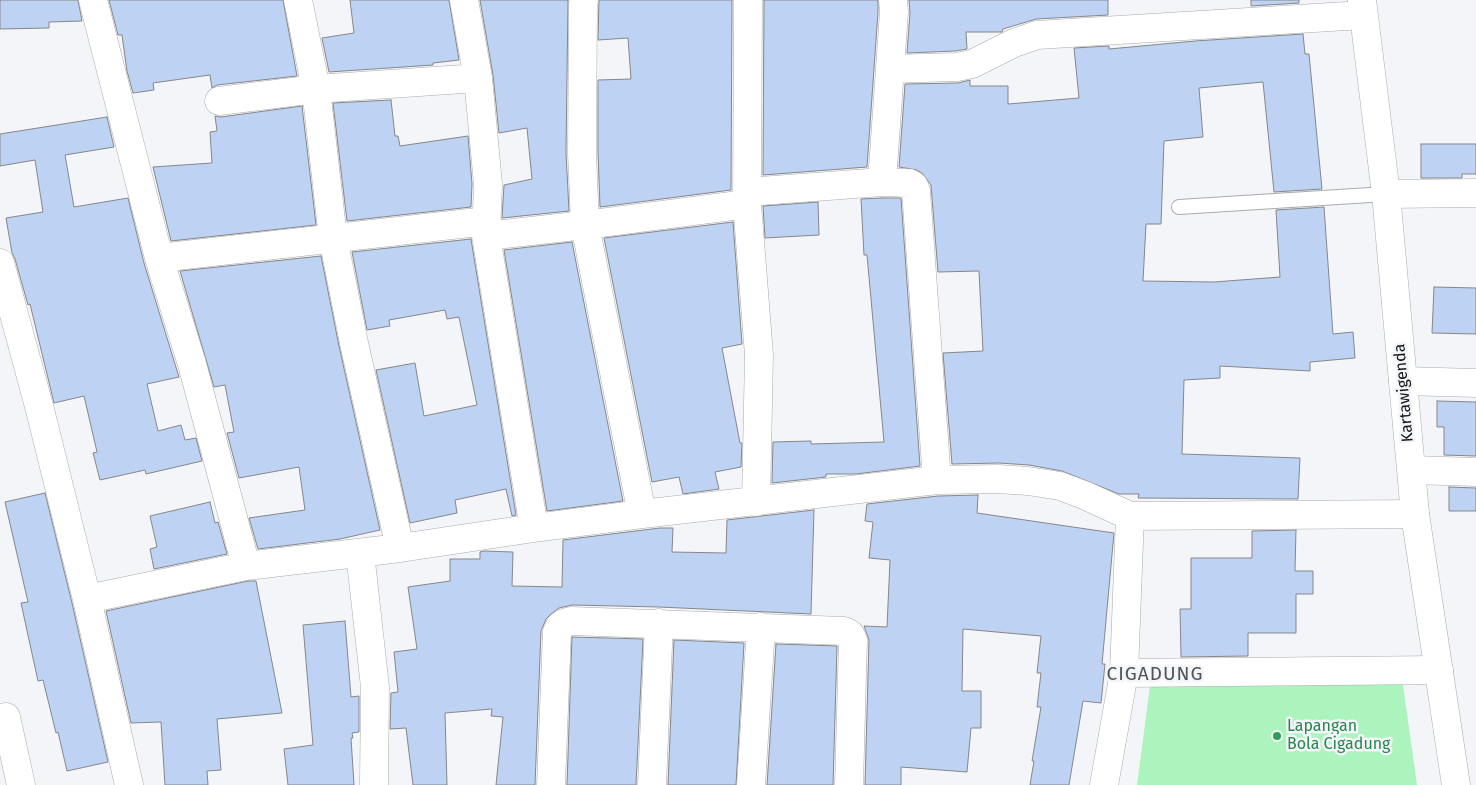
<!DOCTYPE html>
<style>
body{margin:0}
canvas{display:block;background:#f3f5f8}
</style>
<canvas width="1476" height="785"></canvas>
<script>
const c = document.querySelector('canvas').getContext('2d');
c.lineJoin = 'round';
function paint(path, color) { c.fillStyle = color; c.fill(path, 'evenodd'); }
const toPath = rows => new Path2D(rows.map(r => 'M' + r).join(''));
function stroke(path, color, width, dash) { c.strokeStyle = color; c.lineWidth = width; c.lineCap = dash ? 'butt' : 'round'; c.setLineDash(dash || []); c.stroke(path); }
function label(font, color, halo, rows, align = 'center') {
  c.font = font + ' "Fira Sans",sans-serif'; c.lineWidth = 5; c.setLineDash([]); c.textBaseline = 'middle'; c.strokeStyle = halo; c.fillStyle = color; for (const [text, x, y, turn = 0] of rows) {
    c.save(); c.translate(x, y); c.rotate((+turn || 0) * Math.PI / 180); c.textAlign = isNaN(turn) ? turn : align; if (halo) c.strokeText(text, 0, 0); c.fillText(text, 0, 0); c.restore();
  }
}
const green = toPath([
 [1402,678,1417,785,1137,785,1150,686]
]);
const building = toPath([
 [0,0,78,0,82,21,49,22,49,28,0,29,0,0],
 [109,0,283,0,297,76,217,85,212,88,210,75,153,83,154,90,133,93,127,71,122,35,118,35,109,0],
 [350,0,449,0,459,60,433,63,433,65,329,72,322,38,354,33,350,0],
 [480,0,568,0,566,153,569,211,502,218,504,185,532,179,527,128,499,133,493,75,480,0],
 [599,0,732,0,731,190,600,207,598,153,598,80,631,79,628,38,598,40,599,0],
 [764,0,878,0,878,12,867,167,763,175,764,0],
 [909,0,1108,0,1108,15,1036,19,1003,29,1002,32,966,32,967,49,955,51,907,53,910,13,909,0],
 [1251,0,1299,0,1299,3,1251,6,1251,0],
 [1303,34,1305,54,1309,54,1322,189,1274,192,1263,82,1199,88,1203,137,1164,141,1161,224,1146,224,1143,281,1214,282,1280,277,1276,210,1324,207,1333,334,1353,332,1355,358,1310,362,1310,371,1220,366,1220,378,1184,380,1182,454,1300,458,1298,499,1138,498,1139,494,1119,494,1062,471,1029,465,999,463,952,464,943,353,983,351,979,271,938,272,931,185,922,173,917,170,899,167,905,84,958,83,970,80,970,86,1008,86,1008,104,1079,98,1074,48,1109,46,1109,49,1195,41,1303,34],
 [391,100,395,136,398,136,400,146,468,136,472,184,471,207,347,221,333,103,391,100],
 [302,106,316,225,171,241,153,167,212,163,210,132,217,131,215,116,221,117,302,106],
 [107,117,114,147,65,155,74,207,128,198,144,263,179,377,147,384,158,431,181,425,185,440,196,438,202,461,146,474,145,470,100,480,93,453,97,452,84,396,54,403,30,304,28,305,15,259,12,253,6,218,43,212,35,160,0,166,0,134,107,117],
 [1421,144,1476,144,1476,174,1462,174,1462,178,1421,178,1421,144],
 [882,198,901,198,920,466,856,474,826,474,826,477,772,483,773,442,811,441,811,444,884,442,867,255,864,255,861,199,882,198],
 [818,202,819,235,765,238,763,206,818,202],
 [733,222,742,344,722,348,740,443,742,443,741,467,715,472,719,489,683,494,679,477,652,482,604,238,733,222],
 [471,239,516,515,512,516,506,489,455,500,457,513,410,523,376,370,415,363,424,416,477,405,459,317,447,319,445,310,389,320,390,326,367,330,352,252,471,239],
 [572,242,623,501,547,511,504,250,572,242],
 [321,256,339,346,380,530,340,539,258,549,249,518,305,510,299,467,239,478,227,433,234,432,225,385,214,387,180,271,321,256],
 [1434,287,1476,288,1476,334,1432,333,1434,287],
 [1437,401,1476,402,1476,456,1444,455,1444,427,1437,427,1437,401],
 [1449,487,1476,488,1476,511,1449,511,1449,487],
 [45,493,72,603,108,762,67,771,58,732,56,733,43,680,38,681,21,603,28,602,5,502,45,493],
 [978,495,977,513,1114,533,1102,664,1105,664,1101,703,1083,701,1069,785,1030,785,1034,761,1032,761,1041,707,1037,707,1041,673,1037,673,1041,636,963,629,962,691,981,691,981,728,971,728,967,772,901,767,901,785,865,785,869,640,864,626,887,627,890,560,869,558,873,522,865,521,867,504,938,496,978,495],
 [210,502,215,523,218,522,227,554,154,569,150,549,157,547,150,516,210,502],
 [814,510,811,614,659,607,572,605,559,608,551,614,546,619,541,631,535,785,496,785,503,717,491,716,492,709,445,713,447,785,413,785,406,728,390,729,391,693,398,692,394,652,417,649,408,587,450,581,450,559,480,559,480,552,484,551,513,552,512,586,562,587,563,540,660,528,673,528,672,552,726,553,727,520,814,510],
 [1296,530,1295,571,1313,571,1313,594,1296,594,1296,633,1248,633,1248,656,1181,657,1180,609,1191,609,1191,558,1252,558,1252,531,1296,530],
 [248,581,256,581,282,713,217,719,221,770,207,771,208,785,165,785,161,722,131,723,106,611,248,581],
 [345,621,351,697,359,696,359,732,352,733,353,738,351,738,354,785,288,785,284,749,313,745,303,625,345,621],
 [572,637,643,639,636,785,567,785,572,637],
 [674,640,744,643,736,785,668,785,674,640],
 [776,644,837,646,833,785,767,785,776,644]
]);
const service = toPath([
 [1179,207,1386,194]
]);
const minor = toPath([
 [93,0,159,258,192,364,246,566],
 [298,0,316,89,333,238,354,343,400,548],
 [464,0,478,78,488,184,486,236,534,528],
 [584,0,583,4,582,153,585,225,642,514],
 [748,0,747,204,759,355,756,502],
 [890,69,957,67,972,64,1014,43,1037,35,1363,15],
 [219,101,316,89,478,78],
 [882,182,894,12,893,0],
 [747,192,882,182,909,183,914,186,916,191,937,480],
 [1386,194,1476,193],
 [486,236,585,225,747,204],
 [159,258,487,221],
 [0,263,39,406,87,599,129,785],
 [1403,381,1476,383],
 [1412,470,1476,472],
 [360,553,375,687,374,785],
 [87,599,246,566,400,548,534,528,642,514,937,480,998,479,1028,481,1060,486,1084,495,1130,516,1415,514],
 [1124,673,1439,670],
 [6,717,21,785],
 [551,785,557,632,560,626,564,623,571,621,844,631,850,634,853,640,849,785],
 [652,785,659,623],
 [751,785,761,627],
 [1104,785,1124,673,1130,516]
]);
const tertiary = toPath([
 [1362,0,1386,194,1415,514,1456,785]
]);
const markers = [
 [1277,736,5,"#2e9e5b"]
];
const streetNames = [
 ["Kartawigenda",1404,393,-95]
];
const leisureNames = [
 ["Lapangan",1287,727],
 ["Bola Cigadung",1287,745]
];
const quarterNames = [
 ["CIGADUNG",1155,675]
];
paint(green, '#acf4bd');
paint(building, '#bed2f3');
stroke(building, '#858789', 1);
stroke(service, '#aaabae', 16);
stroke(minor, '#aaabae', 29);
stroke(tertiary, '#aaabae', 29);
stroke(service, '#fff', 14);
stroke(minor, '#fff', 28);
stroke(tertiary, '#fff', 28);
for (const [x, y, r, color] of markers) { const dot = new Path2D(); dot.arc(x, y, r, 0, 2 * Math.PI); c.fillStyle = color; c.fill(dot); stroke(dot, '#f3f5f8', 2); }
label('16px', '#131415', '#f3f5f8', streetNames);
label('16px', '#27864d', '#f3f5f8', leisureNames, 'left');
c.letterSpacing = '1px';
label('19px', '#515255', '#f3f5f8', quarterNames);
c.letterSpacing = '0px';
</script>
